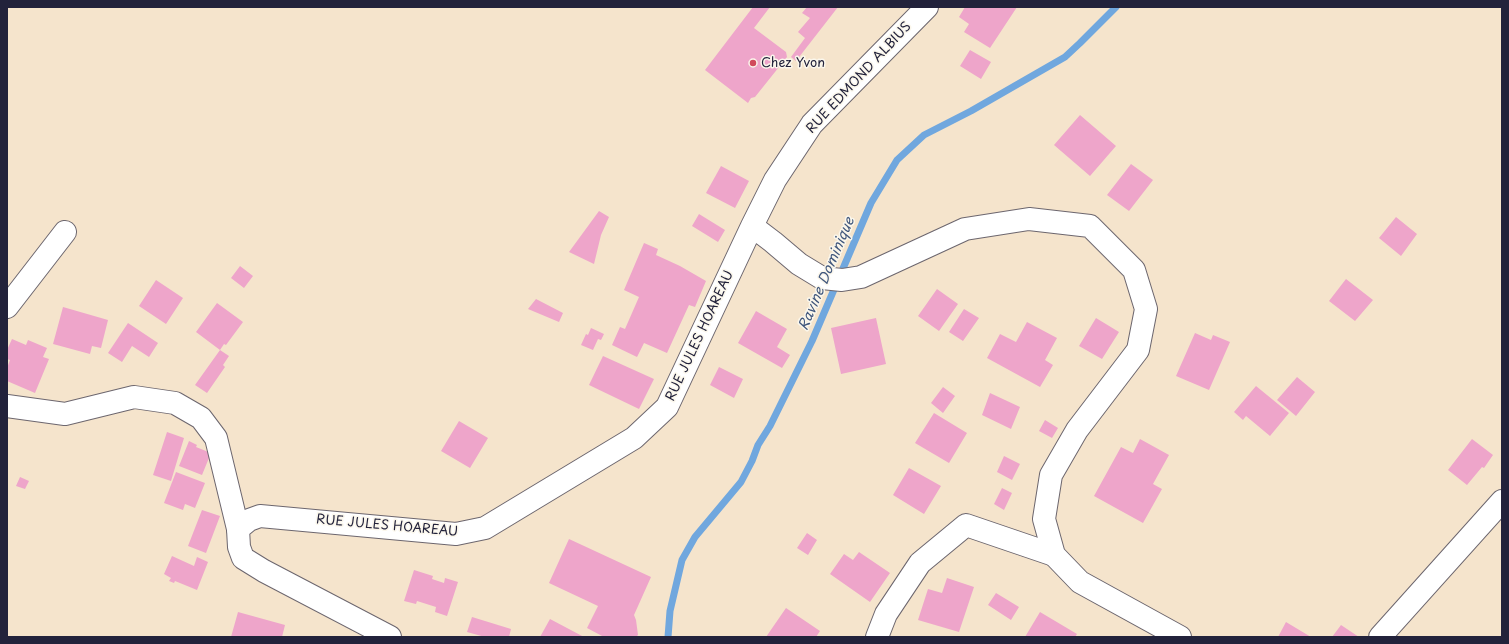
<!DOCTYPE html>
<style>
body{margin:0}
#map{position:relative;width:1509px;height:644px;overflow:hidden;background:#f5e4cc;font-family:"Playpen Sans",sans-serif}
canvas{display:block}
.frame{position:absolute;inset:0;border:8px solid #22223b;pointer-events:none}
</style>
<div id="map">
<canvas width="1509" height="644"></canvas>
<div class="frame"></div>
</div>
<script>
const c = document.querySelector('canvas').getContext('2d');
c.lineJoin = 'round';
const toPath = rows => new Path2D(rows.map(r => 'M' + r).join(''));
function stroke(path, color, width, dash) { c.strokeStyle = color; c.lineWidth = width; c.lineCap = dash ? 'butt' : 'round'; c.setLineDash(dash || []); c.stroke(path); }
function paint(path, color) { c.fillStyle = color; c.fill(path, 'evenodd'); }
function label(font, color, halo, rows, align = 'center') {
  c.font = font + ' "Playpen Sans",sans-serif'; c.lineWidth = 3; c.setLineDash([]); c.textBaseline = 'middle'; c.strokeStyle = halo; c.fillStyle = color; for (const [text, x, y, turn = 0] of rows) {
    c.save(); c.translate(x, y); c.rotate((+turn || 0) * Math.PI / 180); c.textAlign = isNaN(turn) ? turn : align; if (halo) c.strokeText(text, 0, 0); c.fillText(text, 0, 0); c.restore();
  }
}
const stream = toPath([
 [668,637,670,611,682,560,695,537,741,482,752,461,758,445,770,426,812,341,871,203,897,160,924,135,971,111,1065,57,1080,43,1116,7]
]);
const building = toPath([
 [753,7,770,7,754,28,786,52,787,57,755,97,751,98,748,103,705,70],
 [807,7,838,7,796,61,791,57,805,38,798,32,810,18,802,13],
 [965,7,1017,7,990,48,964,32,969,24,959,17],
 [970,50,991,62,981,79,960,66],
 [1080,115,1116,146,1090,176,1054,145],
 [1131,164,1153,180,1129,211,1107,195],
 [721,166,749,181,735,208,706,193],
 [599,211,609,217,601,235,594,264,569,252],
 [699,214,725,230,718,242,692,226],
 [1396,217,1417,234,1401,256,1379,238],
 [644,243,658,249,656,255,680,266,706,281,695,307,689,305,667,353,644,343,637,357,612,345,620,327,625,329,639,297,624,290],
 [240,266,253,276,244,288,231,278],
 [1346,279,1373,300,1355,321,1329,301],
 [156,280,183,298,166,324,139,306],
 [937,289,958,304,939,331,918,316],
 [536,299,563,313,559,322,528,309],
 [217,303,243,322,226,345,224,344,220,350,196,332],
 [63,307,108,320,101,348,92,346,90,354,53,344],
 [964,309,979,318,963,341,949,332],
 [756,311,787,329,777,347,790,355,782,368,738,343],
 [876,318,886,364,841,374,831,328],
 [1096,318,1119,332,1102,359,1079,346],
 [1027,322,1057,338,1045,360,1053,365,1040,387,987,358,1000,334,1016,342],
 [128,323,158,343,149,357,132,346,122,362,108,353],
 [591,328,604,334,601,340,598,339,593,350,581,345,586,334,588,335],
 [1195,333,1211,340,1213,335,1230,342,1209,390,1176,376],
 [12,339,26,345,28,340,47,348,43,357,49,359,35,393,7,381,7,368,10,360,7,359,7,350],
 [220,350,229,356,223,365,225,367,207,393,195,385],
 [603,356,654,379,639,409,589,385],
 [719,367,743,379,734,398,710,385],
 [1297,377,1315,392,1296,416,1277,400],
 [1256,386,1289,413,1270,436,1246,416,1243,420,1234,412],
 [943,387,955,396,943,413,931,403],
 [990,393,1020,407,1011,429,982,415],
 [934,413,967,433,949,463,915,443],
 [1045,420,1058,428,1052,438,1039,431],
 [459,421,488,438,470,468,441,451],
 [167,432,184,438,171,481,153,475],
 [1140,439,1169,455,1153,484,1162,489,1143,523,1094,496,1121,447,1133,453],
 [1472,439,1493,455,1484,468,1482,467,1467,485,1448,470],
 [189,441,197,445,196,447,211,453,202,475,179,466],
 [1004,456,1020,464,1012,480,997,472],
 [909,468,941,486,924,514,893,495],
 [176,472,205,483,195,508,185,504,183,510,164,503],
 [20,477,29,481,25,489,16,486],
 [1002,488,1012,493,1004,510,994,504],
 [202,510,220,516,206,553,188,546],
 [807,533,817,540,808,555,797,548],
 [569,539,651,577,634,615,636,620,638,635,636,637,604,637,587,628,598,606,549,583],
 [859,552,890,573,870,602,830,574,844,554,853,560],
 [172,556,194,566,197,557,208,562,197,590,175,581,174,583,169,581,171,578,164,574],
 [414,570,433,576,432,579,444,583,445,578,458,582,447,616,435,612,436,607,417,601,416,604,404,601],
 [947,578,974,587,959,632,918,620,928,589,942,593],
 [996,593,1019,607,1011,620,988,605],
 [786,608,820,631,816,637,766,637],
 [238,612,285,625,282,637,231,637],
 [1040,612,1077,634,1075,637,1025,637],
 [472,617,511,629,509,637,485,637,467,632],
 [550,619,584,637,540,637],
 [1286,622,1311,637,1278,637],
 [1341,625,1359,637,1332,637]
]);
const minor = toPath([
 [7,307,65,232],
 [7,406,65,414,134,397,175,403,201,418,216,438,238,529],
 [877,637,886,614,920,563,966,525,1054,555],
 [1380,637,1502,501]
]);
const major = toPath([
 [752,226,773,242,799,264,822,278,842,280,861,277,965,229,1029,219,1090,226,1134,270,1146,309,1138,350,1077,430,1051,475,1044,519,1054,555,1080,582,1180,637],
 [390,637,264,571,243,558,239,547,238,529,249,520,260,516,456,534,485,528,634,438,667,407,752,226,775,180,812,124,927,7]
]);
const markers = [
 [753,63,4,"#d1495b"]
];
const poiNames = [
 ["Chez Yvon",761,63]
];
const streetNames = [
 ["RUE EDMOND ALBIUS",859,78,-47],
 ["RUE JULES HOAREAU",700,336,-65],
 ["RUE JULES HOAREAU",387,526,5]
];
const waterNames = [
 ["Ravine Dominique",827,274,-67]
];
stroke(stream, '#70a7de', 7);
paint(building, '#eea5ca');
stroke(minor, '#6c666e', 24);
stroke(major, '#6c666e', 24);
stroke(minor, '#fff', 22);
stroke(major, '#fff', 22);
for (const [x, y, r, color] of markers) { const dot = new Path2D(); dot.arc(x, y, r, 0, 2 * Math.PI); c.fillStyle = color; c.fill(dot); stroke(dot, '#fbf7ec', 1.5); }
label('13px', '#22223b', '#fbf7ec', poiNames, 'left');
label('13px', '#22223b', '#fbf7ec', streetNames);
label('italic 14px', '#41577c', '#fbf7ec', waterNames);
</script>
